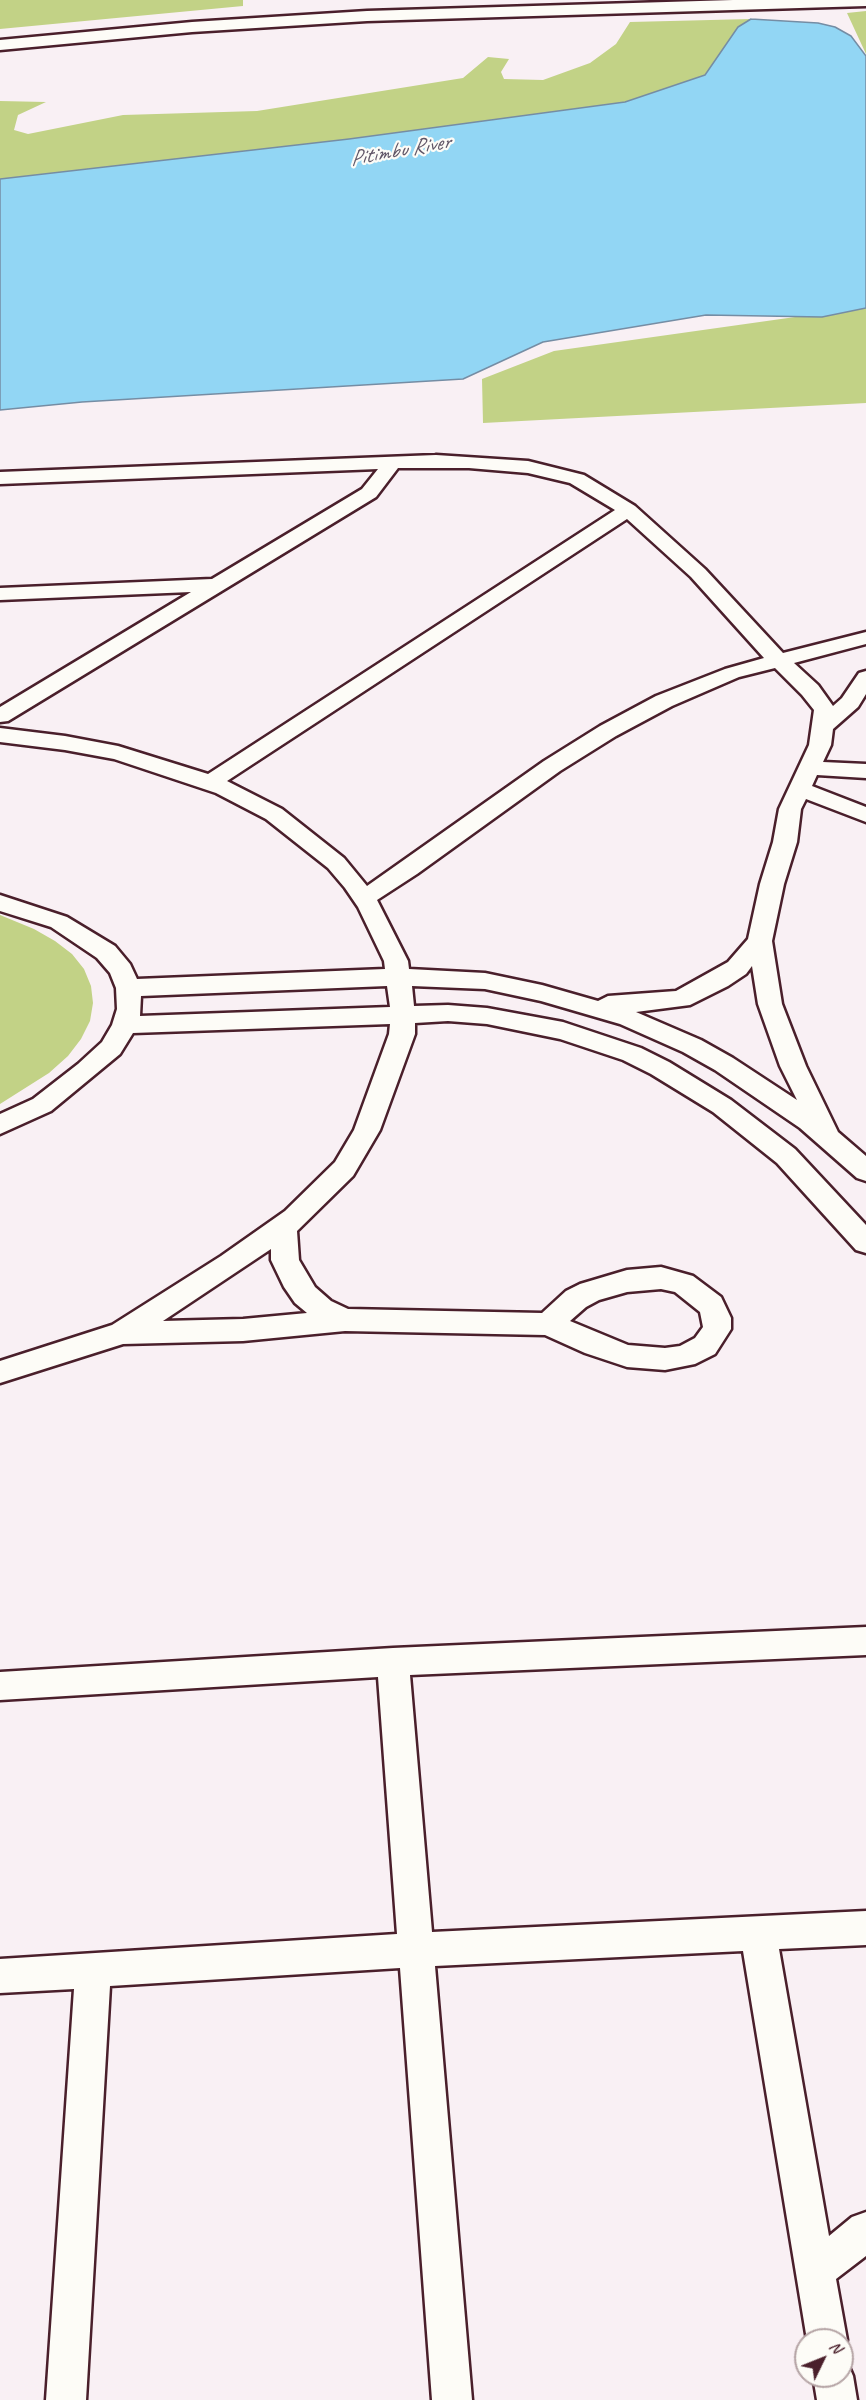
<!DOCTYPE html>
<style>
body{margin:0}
#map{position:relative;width:866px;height:2400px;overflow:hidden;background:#f9f0f4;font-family:Caveat,sans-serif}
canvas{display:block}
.north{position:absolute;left:794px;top:2328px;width:60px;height:60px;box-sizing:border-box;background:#fdfcf7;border:2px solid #b5a4a5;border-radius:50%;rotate:47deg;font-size:16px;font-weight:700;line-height:24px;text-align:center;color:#4a1f2b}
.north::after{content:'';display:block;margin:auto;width:21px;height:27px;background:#4a1f2b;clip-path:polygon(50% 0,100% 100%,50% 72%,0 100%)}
</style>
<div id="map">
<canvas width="866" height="2400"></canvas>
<div class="north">N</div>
</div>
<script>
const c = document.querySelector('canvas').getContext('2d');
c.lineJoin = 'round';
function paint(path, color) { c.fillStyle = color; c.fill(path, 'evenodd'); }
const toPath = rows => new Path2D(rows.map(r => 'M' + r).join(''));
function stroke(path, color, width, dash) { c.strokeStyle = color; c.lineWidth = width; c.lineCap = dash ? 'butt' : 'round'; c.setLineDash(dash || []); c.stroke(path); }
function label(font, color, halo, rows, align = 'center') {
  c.font = font + ' Caveat,sans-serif'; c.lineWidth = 4.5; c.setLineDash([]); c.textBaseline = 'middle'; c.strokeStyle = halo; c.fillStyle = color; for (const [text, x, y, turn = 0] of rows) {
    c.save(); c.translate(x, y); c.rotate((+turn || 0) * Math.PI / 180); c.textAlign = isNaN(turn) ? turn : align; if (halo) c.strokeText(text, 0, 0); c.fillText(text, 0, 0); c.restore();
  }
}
const green = toPath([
 [0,0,243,0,243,6,0,29],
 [866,11,866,54,847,13],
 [751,19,738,27,705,75,625,102,349,139,0,179,0,101,46,102,18,115,14,130,28,134,123,115,257,111,463,78,488,57,509,59,501,72,504,79,543,80,590,63,616,44,630,22],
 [866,307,866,403,483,423,482,379,554,351],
 [0,915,34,929,55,941,72,954,84,969,91,986,93,1003,90,1021,81,1039,68,1056,49,1073,0,1104]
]);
const water = toPath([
 [751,19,818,23,835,27,851,36,866,56,866,308,822,317,706,315,543,342,463,379,82,402,0,410,0,179,349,139,625,102,705,75,738,27,751,19]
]);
const street = toPath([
 [436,455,528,461,584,475,635,506,705,569,783,653,866,632,866,644,794,663,818,685,833,706,842,698,859,673,866,671,866,694,858,707,833,729,831,745,823,762,866,764,866,778,817,775,812,786,866,807,866,822,806,799,801,809,797,842,784,884,772,941,782,1004,806,1066,838,1132,866,1156,866,1181,857,1178,800,1128,715,1070,683,1052,620,1024,541,1001,485,989,412,986,414,1006,448,1005,487,1008,563,1022,641,1048,669,1062,731,1100,795,1149,866,1225,866,1253,856,1250,777,1163,713,1112,651,1074,623,1060,560,1039,487,1024,448,1021,415,1023,415,1034,380,1130,353,1176,297,1231,299,1260,315,1287,331,1301,348,1309,542,1313,566,1291,580,1284,627,1270,661,1267,693,1276,721,1297,731,1318,731,1329,715,1354,695,1364,665,1370,627,1367,585,1353,545,1335,345,1331,243,1341,123,1344,0,1383,0,1361,112,1325,221,1256,285,1211,335,1162,354,1130,389,1034,390,1024,133,1033,120,1054,51,1111,0,1134,0,1114,33,1099,78,1064,102,1042,112,1025,117,1009,116,988,110,973,97,958,51,927,0,911,0,895,67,917,115,946,130,964,137,979,385,969,384,961,358,907,345,888,328,868,266,819,216,793,114,759,65,750,0,742,0,728,65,736,118,746,208,774,615,510,570,483,528,473,469,468,398,468,376,497,8,721,0,722,0,707,191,592,0,600,0,588,212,579,362,489,378,469,0,484,0,472,436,455],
 [627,519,691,577,764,658,725,669,656,696,600,726,544,761,367,886,344,858,282,809,227,781,627,519],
 [775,668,802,695,814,710,809,745,779,809,773,842,760,884,748,939,728,962,676,991,608,996,598,1001,542,985,485,973,409,969,408,961,377,900,417,874,560,771,616,736,672,706,739,677,775,668],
 [752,966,758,1004,780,1066,797,1100,733,1058,701,1040,636,1012,690,1005,728,986,746,974,752,966],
 [387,986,390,1007,140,1016,141,996,387,986],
 [271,1249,271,1260,284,1287,295,1303,307,1313,243,1319,163,1321,271,1249],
 [661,1289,675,1292,700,1312,703,1327,695,1338,680,1346,665,1348,628,1345,570,1321,586,1307,599,1300,627,1292,661,1289],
 [866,1627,866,1655,410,1675,432,1932,866,1911,866,1945,779,1949,829,2236,852,2217,866,2212,866,2256,836,2279,847,2340,842,2352,842,2340,807,2340,743,1951,435,1966,472,2400,432,2400,400,1968,110,1986,86,2400,46,2400,74,1989,0,1993,0,1959,397,1934,378,1677,0,1700,0,1672,393,1648,866,1627],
 [842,2360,847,2362,853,2376,857,2400,817,2400,813,2376,842,2376,842,2360]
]);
const primary = toPath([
 [733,0,866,0,866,6,367,21,192,32,0,50,0,40,192,22,367,11,733,0]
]);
const farWaternames = [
 ["Pitimbu River",400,151,-10]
];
paint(green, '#c2d286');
paint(water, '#92d6f4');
stroke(water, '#758da4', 1.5);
stroke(street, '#4a1f2b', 5);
stroke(primary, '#4a1f2b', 5);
paint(street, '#fdfcf7');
paint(primary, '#fdfcf7');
label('italic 22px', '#605667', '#fdfcf7', farWaternames);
</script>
